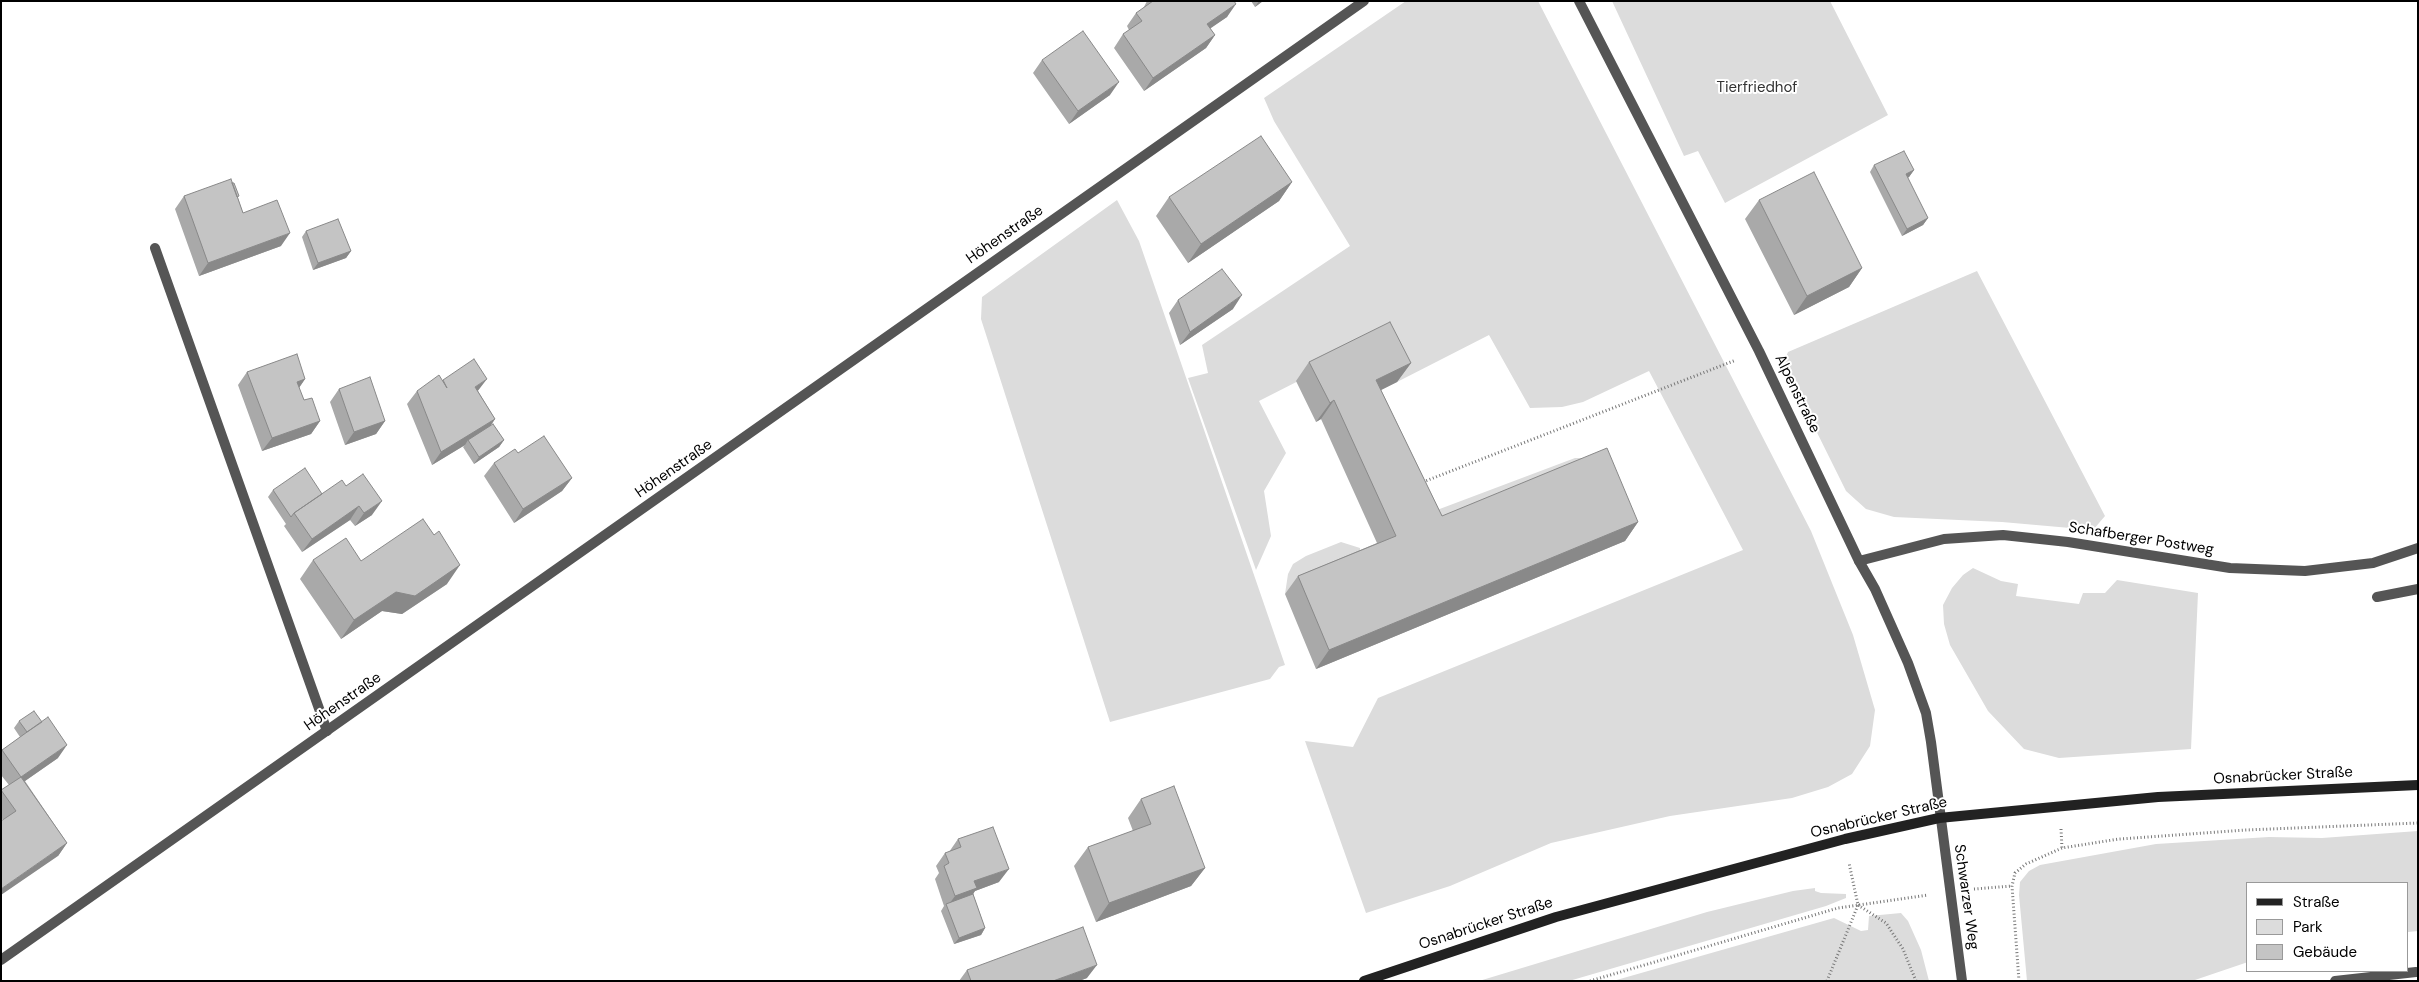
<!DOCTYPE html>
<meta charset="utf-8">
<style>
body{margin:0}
#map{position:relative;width:2419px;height:982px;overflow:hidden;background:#fff;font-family:"DM Sans",sans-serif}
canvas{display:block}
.frame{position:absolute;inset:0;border:2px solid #000;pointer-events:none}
.legend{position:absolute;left:2246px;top:882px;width:162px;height:90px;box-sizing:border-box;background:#fff;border:1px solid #999;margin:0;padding:6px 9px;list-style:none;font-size:15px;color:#000}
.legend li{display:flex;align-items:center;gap:10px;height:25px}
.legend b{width:25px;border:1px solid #999}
</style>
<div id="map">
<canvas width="2419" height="982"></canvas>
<div class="frame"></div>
<ul class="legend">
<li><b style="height:6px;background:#222"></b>Straße</li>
<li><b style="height:14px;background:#dcdcdc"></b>Park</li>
<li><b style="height:14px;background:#c4c4c4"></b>Gebäude</li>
</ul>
</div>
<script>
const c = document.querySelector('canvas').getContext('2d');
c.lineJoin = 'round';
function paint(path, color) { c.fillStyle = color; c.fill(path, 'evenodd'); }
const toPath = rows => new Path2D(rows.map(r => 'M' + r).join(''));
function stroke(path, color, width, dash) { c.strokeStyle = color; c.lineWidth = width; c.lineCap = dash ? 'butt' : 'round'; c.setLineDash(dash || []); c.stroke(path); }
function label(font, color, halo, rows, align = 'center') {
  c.font = font + ' "DM Sans",sans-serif'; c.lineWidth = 4; c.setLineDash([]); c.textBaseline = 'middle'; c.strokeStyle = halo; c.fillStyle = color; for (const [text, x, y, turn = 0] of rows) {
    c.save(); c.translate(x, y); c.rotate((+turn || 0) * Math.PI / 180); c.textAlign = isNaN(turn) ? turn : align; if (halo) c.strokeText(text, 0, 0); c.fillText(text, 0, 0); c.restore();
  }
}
const green = toPath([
 [1406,1,1538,1,1811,531,1853,635,1875,710,1870,746,1852,774,1828,787,1792,798,1670,816,1551,843,1450,886,1366,913,1305,741,1353,747,1378,698,1743,550,1649,371,1583,402,1562,407,1530,408,1489,335,1397,382,1377,341,1259,401,1286,453,1264,491,1271,536,1256,570,1188,378,1208,373,1202,345,1350,246,1274,121,1264,98],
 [1612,1,1830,1,1888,115,1725,203,1698,151,1684,156],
 [1117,200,1139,241,1285,665,1279,667,1270,679,1110,722,981,319,982,297],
 [1977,271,2105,516,2093,530,2002,522,1894,517,1866,509,1846,491,1783,364,1788,352],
 [1575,458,1584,458,1594,467,1429,535,1437,510],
 [1341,542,1360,548,1362,563,1285,594,1288,574,1293,564,1306,556],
 [1973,568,2001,581,2018,584,2016,596,2079,604,2083,593,2105,593,2117,580,2198,593,2191,749,2059,758,2024,749,1988,711,1950,645,1944,624,1943,605,1952,588,1963,575],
 [2418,831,2418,931,2408,932,2408,883,2248,883,2248,962,2192,981,2027,981,2019,895,2020,882,2029,871,2040,865,2156,844,2269,837,2322,838],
 [1815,888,1815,891,1821,893,1846,894,1846,898,1826,906,1569,981,1479,981,1707,912,1793,891],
 [1901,913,1908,921,1921,950,1929,981,1613,981,1834,918,1861,931,1868,930,1869,916]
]);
const path = toPath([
 [1423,482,1736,360],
 [2061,829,2062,848],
 [1974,889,2012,886],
 [1858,905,1886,923,1903,949,1916,981],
 [1590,981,1838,908,1928,895],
 [1827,981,1858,905,1849,863],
 [2019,981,2012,886,2015,873,2026,864,2062,848,2119,839,2246,830,2418,823]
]);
const service = toPath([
 [155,248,327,731],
 [2377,597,2418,589],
 [2335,981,2416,972]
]);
const minor = toPath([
 [1859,561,1944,539,2003,535,2068,542,2230,568,2305,571,2373,563,2418,548],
 [1,960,1364,1]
]);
const tertiary = toPath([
 [1579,1,1759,351,1859,561,1875,589,1908,663,1926,713,1931,742,1962,981]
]);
const secondary = toPath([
 [1364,981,1556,917,1845,839,1939,818,2158,797,2418,785]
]);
const wall = toPath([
 [1147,1,1234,1,1227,17,1210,28,1215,35,1206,48,1144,91,1114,48,1123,34,1129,30,1127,26,1136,13,1143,9],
 [1251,1,1263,1,1255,7],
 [1042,60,1110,95,1069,124,1033,73],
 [1874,165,1914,170,1909,177,1907,178,1928,218,1923,225,1902,236,1870,172],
 [1292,182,1279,201,1188,263,1156,216,1169,197],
 [184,196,238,198,243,213,281,246,199,276,175,209],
 [1759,200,1862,268,1849,287,1794,315,1745,219],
 [306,231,351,251,346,258,313,270,302,237],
 [1178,300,1233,309,1180,345,1169,313],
 [1309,362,1411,363,1397,382,1381,390,1442,516,1638,522,1625,541,1316,669,1285,594,1298,576,1377,543,1321,419,1316,422,1296,381],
 [247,372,305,379,299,388,304,400,320,421,311,434,262,451,238,385],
 [442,380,443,380,478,391,495,419,491,425,504,440,499,447,474,464,463,447,465,445,432,465,407,404,417,391],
 [339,389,385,421,376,434,345,445,330,402],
 [518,453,572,478,562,491,514,523,484,476,494,463],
 [346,486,372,515,355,526,350,520,302,552,284,526,286,524,268,497,273,490,322,494],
 [313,560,361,561,447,584,402,614,382,611,341,639,300,579],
 [19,721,58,758,25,781,67,843,58,856,3,820,1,817,1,791,9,785,1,775,1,751,20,737,14,728],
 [1141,799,1205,868,1191,886,1096,922,1074,866,1088,847,1133,831,1128,818],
 [958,839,999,882,975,891,973,894,985,928,981,935,954,944,941,911,944,906,935,879,939,873,936,866,945,853,949,852],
 [967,970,1087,978,1079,981,959,981]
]);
const shadedWall = toPath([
 [1259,1,1263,1,1255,7],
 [1236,4,1227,17,1198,37,1207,24],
 [1215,35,1206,48,1144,91,1153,78],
 [1119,82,1110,95,1069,124,1078,111],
 [1914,170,1909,177,1901,181,1906,174],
 [1292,182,1279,201,1188,263,1201,244],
 [1928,218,1923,225,1902,236,1907,229],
 [290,233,281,246,199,276,208,263],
 [351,251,346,258,313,270,318,263],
 [1862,268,1849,287,1794,315,1807,296],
 [1242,295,1233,309,1180,345,1190,332],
 [1411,363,1397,382,1363,399,1376,380],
 [305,379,296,392,297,382],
 [487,379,477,392,475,387],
 [1334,400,1321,419,1316,422,1330,403],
 [495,419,486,432,468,440,465,445,432,465,441,452],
 [320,421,311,434,262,451,272,438],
 [385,421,376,434,345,445,354,432],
 [504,440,499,447,474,464,479,457],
 [572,478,562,491,514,523,523,509],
 [382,501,372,515,355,526,364,513],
 [359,506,350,520,302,552,312,539],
 [1638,522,1625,541,1316,669,1329,650],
 [460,565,447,584,402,614,382,611,341,639,354,620,396,592],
 [67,745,58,758,12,790,21,777],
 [67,843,58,856,1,895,1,889],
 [1205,868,1191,886,1096,922,1109,903],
 [1009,869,999,882,975,891,968,901,947,907,955,896,974,881],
 [985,928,981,935,954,944,959,938],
 [1097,965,1087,978,1079,981,1053,981]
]);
const building = toPath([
 [1153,1,1234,1,1236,4,1207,24,1215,35,1153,78,1123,34,1142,21,1136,13,1153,1],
 [1083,31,1119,82,1078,111,1042,60,1083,31],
 [1261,136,1292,182,1201,244,1169,197,1261,136],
 [1904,151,1914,170,1906,174,1928,218,1907,229,1874,165,1904,151],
 [1814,172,1862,268,1807,296,1759,200,1814,172],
 [231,179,243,213,277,200,290,233,208,263,184,196,231,179],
 [232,183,234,183,239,196,237,197,232,183],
 [338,219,351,251,318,263,306,231,338,219],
 [1222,269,1242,295,1190,332,1178,300,1222,269],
 [1390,322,1411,363,1376,380,1442,516,1607,448,1638,522,1329,650,1298,576,1396,536,1334,400,1330,403,1309,362,1390,322],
 [297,354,305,379,297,382,304,400,312,398,320,421,272,438,247,372,297,354],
 [474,359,487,379,475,387,495,419,441,452,417,391,439,375,447,388,443,380,474,359],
 [370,377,385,421,354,432,339,389,370,377],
 [493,424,504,440,479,457,468,440,493,424],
 [544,436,572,478,523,509,494,463,515,449,518,453,544,436],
 [305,468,322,494,294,513,291,517,273,490,305,468],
 [363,474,382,501,364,513,359,506,312,539,294,513,342,480,346,486,363,474],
 [423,519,434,535,439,531,460,565,415,596,396,592,354,620,313,560,346,538,361,561,423,519],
 [34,711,42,722,27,732,19,721,34,711],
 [48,717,67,745,21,777,67,843,1,889,1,821,16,811,1,790,21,777,2,750,48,717],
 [1174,786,1205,868,1109,903,1088,847,1151,824,1141,799,1174,786],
 [993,827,1009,869,974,881,977,888,955,896,944,866,949,863,945,853,961,847,958,839,993,827],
 [973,894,985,928,959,938,946,904,973,894],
 [1083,927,1097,965,1053,981,971,981,967,970,1083,927]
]);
const parkNames = [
 ["Tierfriedhof",1757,88]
];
const streetNames = [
 ["Höhenstraße",1005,235,-35],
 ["Alpenstraße",1797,394,64],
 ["Höhenstraße",674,469,-35],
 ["Schafberger Postweg",2141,539,9],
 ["Höhenstraße",343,702,-35],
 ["Osnabrücker Straße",2283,776,-3],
 ["Osnabrücker Straße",1879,818,-13],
 ["Schwarzer Weg",1966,897,82],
 ["Osnabrücker Straße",1486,924,-18]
];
paint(green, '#dcdcdc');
stroke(path, '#777', 3, [1, 2.5]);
stroke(service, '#555', 10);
stroke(minor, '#555', 10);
stroke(tertiary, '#555', 10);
stroke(secondary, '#222', 10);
paint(wall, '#a9a9a9');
paint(shadedWall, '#898989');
paint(building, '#c4c4c4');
stroke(building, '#898989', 1);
label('15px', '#333', '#fff', parkNames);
label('15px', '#000', '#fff', streetNames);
</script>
